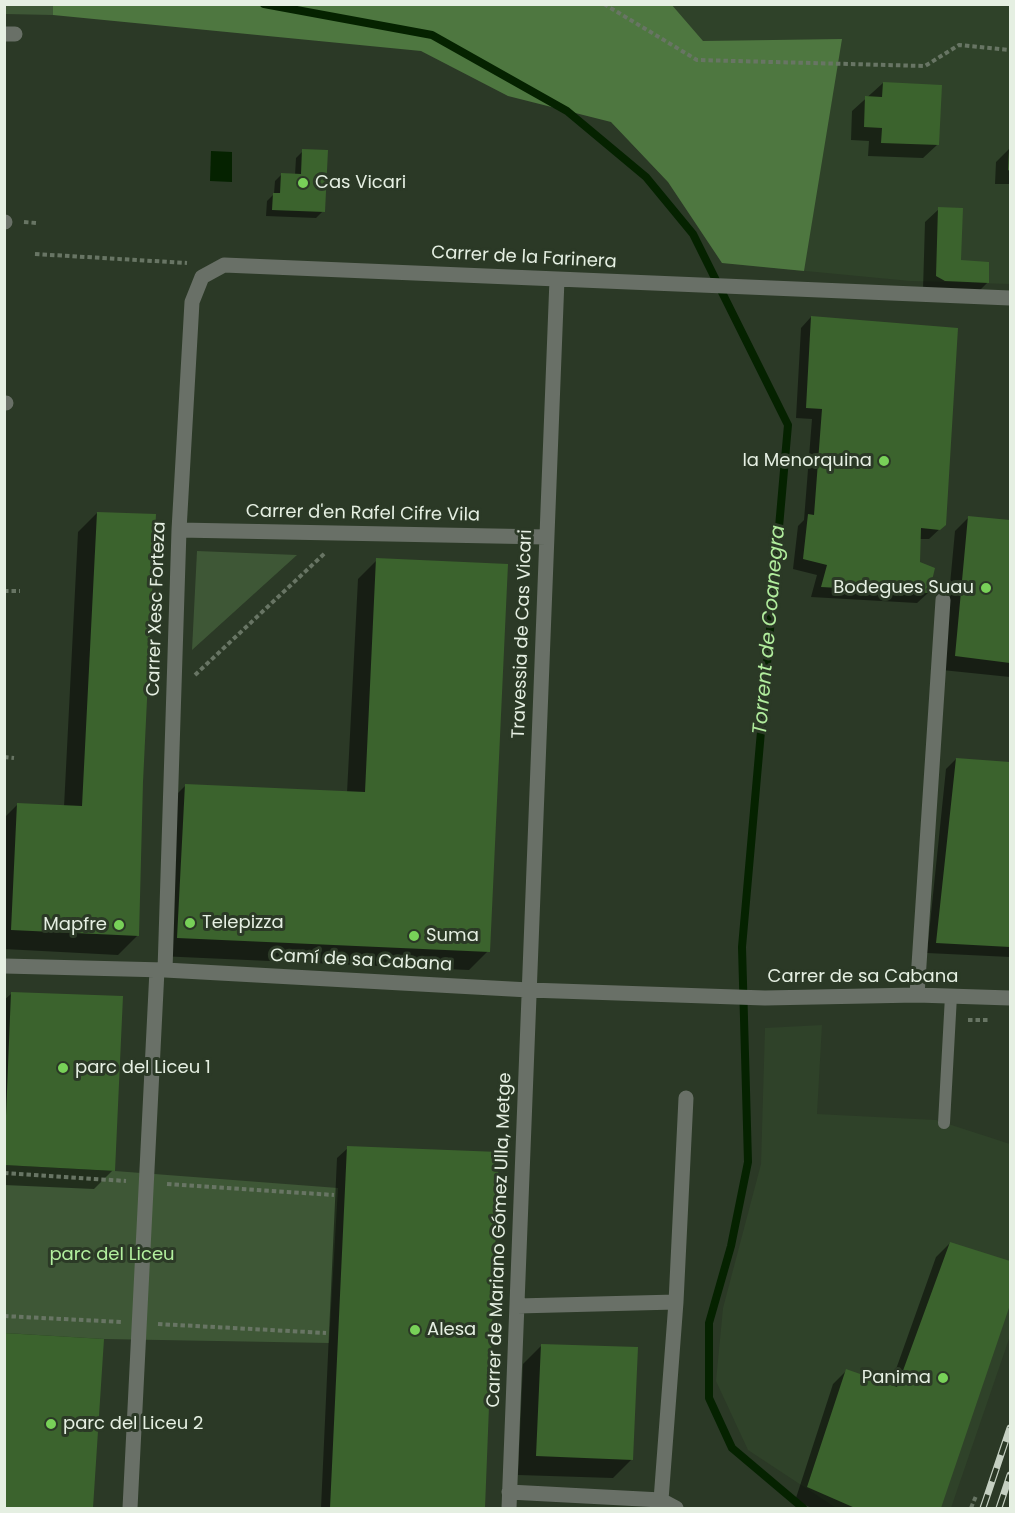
<!DOCTYPE html>
<meta charset="utf-8">
<style>
body{margin:0}
#map{position:relative;width:1015px;height:1513px;overflow:hidden;background:#2b3926;font-family:Poppins,sans-serif}
canvas{display:block}
.frame{position:absolute;inset:0;border:6px solid #e5efe2;pointer-events:none}
</style>
<div id="map">
<canvas width="1015" height="1513"></canvas>
<div class="frame"></div>
</div>
<script>
const c = document.querySelector('canvas').getContext('2d');
c.lineJoin = 'round';
function paint(path, color) { c.fillStyle = color; c.fill(path, 'evenodd'); }
const toPath = rows => new Path2D(rows.map(r => 'M' + r).join(''));
function stroke(path, color, width, dash) { c.strokeStyle = color; c.lineWidth = width; c.lineCap = dash ? 'butt' : 'round'; c.setLineDash(dash || []); c.stroke(path); }
function label(font, color, halo, rows, align = 'center') {
  c.font = font + ' Poppins,sans-serif'; c.lineWidth = 6; c.setLineDash([]); c.textBaseline = 'middle'; c.strokeStyle = halo; c.fillStyle = color; for (const [text, x, y, turn = 0] of rows) {
    c.save(); c.translate(x, y); c.rotate((+turn || 0) * Math.PI / 180); c.textAlign = isNaN(turn) ? turn : align; if (halo) c.strokeText(text, 0, 0); c.fillText(text, 0, 0); c.restore();
  }
}
const built = toPath([
 [387,5,1010,5,1010,284,910,281,722,263,668,182,611,122],
 [822,1025,817,1114,936,1120,1010,1144,1010,1336,951,1508,836,1508,748,1450,716,1381,723,1308,761,1164,765,1028]
]);
const green = toPath([
 [5,5,53,5,53,15,5,14],
 [197,551,297,555,192,650],
 [5,1165,115,1171,338,1188,329,1343,104,1339,5,1333]
]);
const forest = toPath([
 [53,5,671,4,703,41,842,39,804,271,722,263,668,182,611,122,508,96,421,51,53,15]
]);
const water = toPath([
 [211,151,232,152,232,182,210,181]
]);
const shadow = toPath([
 [883,83,937,145,923,158,868,156,869,141,851,140,852,111],
 [1010,148,1010,184,995,184,996,162],
 [303,151,323,211,316,218,266,216,267,201,274,194,275,181,281,175,295,175,296,158],
 [939,209,960,261,988,282,974,296,923,290,925,222],
 [811,317,945,524,929,539,919,539,919,563,928,593,917,603,811,597,817,575,793,569,798,526,804,520,812,419,796,418,801,328],
 [97,513,141,782,137,936,118,955,4,949,4,818,17,805,64,807,78,532],
 [969,517,1010,522,1010,677,942,670,955,531],
 [377,560,488,951,469,970,159,956,166,805,185,786,347,793,358,579],
 [956,759,1010,763,1010,957,927,953,946,769],
 [11,994,113,1170,94,1189,4,1185,4,1000],
 [348,1148,498,1154,483,1508,321,1508,337,1158],
 [950,1243,1010,1262,1010,1300,940,1508,812,1508,795,1501,833,1384,846,1371,890,1386,936,1257],
 [4,1334,102,1340,91,1508,4,1508],
 [542,1345,632,1459,613,1478,518,1475,523,1364]
]);
const stream = toPath([
 [264,4,432,35,567,111,646,177,693,234,788,425,742,947,748,1162,731,1246,709,1323,709,1398,732,1448,803,1508]
]);
const building = toPath([
 [883,82,942,85,939,145,881,143,882,128,864,127,865,96,882,97],
 [302,149,328,150,325,212,272,210,273,193,280,193,281,173,301,174],
 [1009,149,1010,149,1010,171,1008,170],
 [938,207,963,208,961,260,989,262,989,283,945,281,936,276],
 [811,316,958,328,946,525,940,530,921,528,920,562,935,568,929,593,821,587,827,565,803,559,808,514,814,515,822,409,806,408],
 [97,512,156,514,143,782,139,936,11,930,17,803,82,806],
 [968,516,1010,520,1010,663,955,656],
 [376,558,508,564,490,952,177,938,185,784,365,792],
 [956,758,1010,762,1010,947,936,943],
 [11,992,123,996,115,1171,4,1165],
 [347,1146,499,1152,485,1508,330,1508],
 [950,1242,1010,1261,1010,1305,941,1508,855,1508,807,1487,846,1369,897,1387],
 [4,1333,104,1339,93,1508,4,1508],
 [541,1344,638,1347,633,1460,536,1456]
]);
const path = toPath([
 [604,4,697,60,925,66,959,45,1010,50],
 [24,222,36,223],
 [35,254,187,263],
 [4,591,20,591],
 [195,675,325,553],
 [4,757,14,758],
 [968,1020,988,1020],
 [4,1173,126,1181],
 [167,1184,334,1195],
 [4,1316,121,1322],
 [158,1324,326,1333],
 [971,1508,976,1496]
]);
const lane = toPath([
 [944,1123,951,996]
]);
const street = toPath([
 [4,34,15,34],
 [4,222,5,222],
 [4,403,6,403],
 [179,530,546,537],
 [4,966,165,970,529,990,765,998,917,995,1010,998],
 [165,970,179,530,192,302,202,277,224,265,1010,298],
 [917,995,943,600],
 [517,1306,676,1302],
 [509,1492,661,1500,676,1508],
 [661,1500,676,1302,686,1098],
 [130,1508,157,970],
 [509,1508,557,279]
]);
const rail = toPath([
 [983,1508,1010,1428],
 [999,1508,1010,1475]
]);
const markers = [
 [303,183,6,"#78d158"],
 [884,461,6,"#78d158"],
 [986,588,6,"#78d158"],
 [190,923,6,"#78d158"],
 [119,925,6,"#78d158"],
 [414,936,6,"#78d158"],
 [63,1068,6,"#78d158"],
 [415,1330,6,"#78d158"],
 [943,1378,6,"#78d158"],
 [51,1424,6,"#78d158"]
];
const poiNames = [
 ["Cas Vicari",315,183],
 ["la Menorquina",872,461,"right"],
 ["Bodegues Suau",974,588,"right"],
 ["Telepizza",202,923],
 ["Mapfre",107,925,"right"],
 ["Suma",426,936],
 ["parc del Liceu 1",75,1068],
 ["Alesa",427,1330],
 ["Panima",931,1378,"right"],
 ["parc del Liceu 2",63,1424]
];
const streetNames = [
 ["Carrer de la Farinera",524,258,3],
 ["Carrer d'en Rafel Cifre Vila",363,514,1],
 ["Carrer Xesc Forteza",157,609,-88],
 ["Travessia de Cas Vicari",523,634,-88],
 ["Camí de sa Cabana",361,961,3],
 ["Carrer de sa Cabana",863,977],
 ["Carrer de Mariano Gómez Ulla, Metge",500,1240,-88]
];
const parkNames = [
 ["parc del Liceu",112,1255]
];
const waterNames = [
 ["Torrent de Coanegra",770,630,-85]
];
paint(built, '#2f4229');
paint(green, '#3e5736');
paint(forest, '#4e7740');
paint(water, '#052200');
paint(shadow, '#0007');
stroke(stream, '#052200', 8);
paint(building, '#3b632d');
stroke(path, '#687564', 4, [4.5, 3]);
stroke(lane, '#697067', 12);
stroke(street, '#697067', 15);
stroke(rail, '#c5d0c2', 7);
stroke(rail, '#2b3926', 4.5, [14]);
for (const [x, y, r, color] of markers) { const dot = new Path2D(); dot.arc(x, y, r, 0, 2 * Math.PI); c.fillStyle = color; c.fill(dot); stroke(dot, '#2b3926', 2); }
label('18px', '#e5efe2', '#2b3926', poiNames, 'left');
label('18px', '#e5efe2', '#2b3926', streetNames);
label('18px', '#b2ef9e', '#2b3926', parkNames);
label('italic 20px', '#b1ed9d', '#2b3926', waterNames);
</script>
